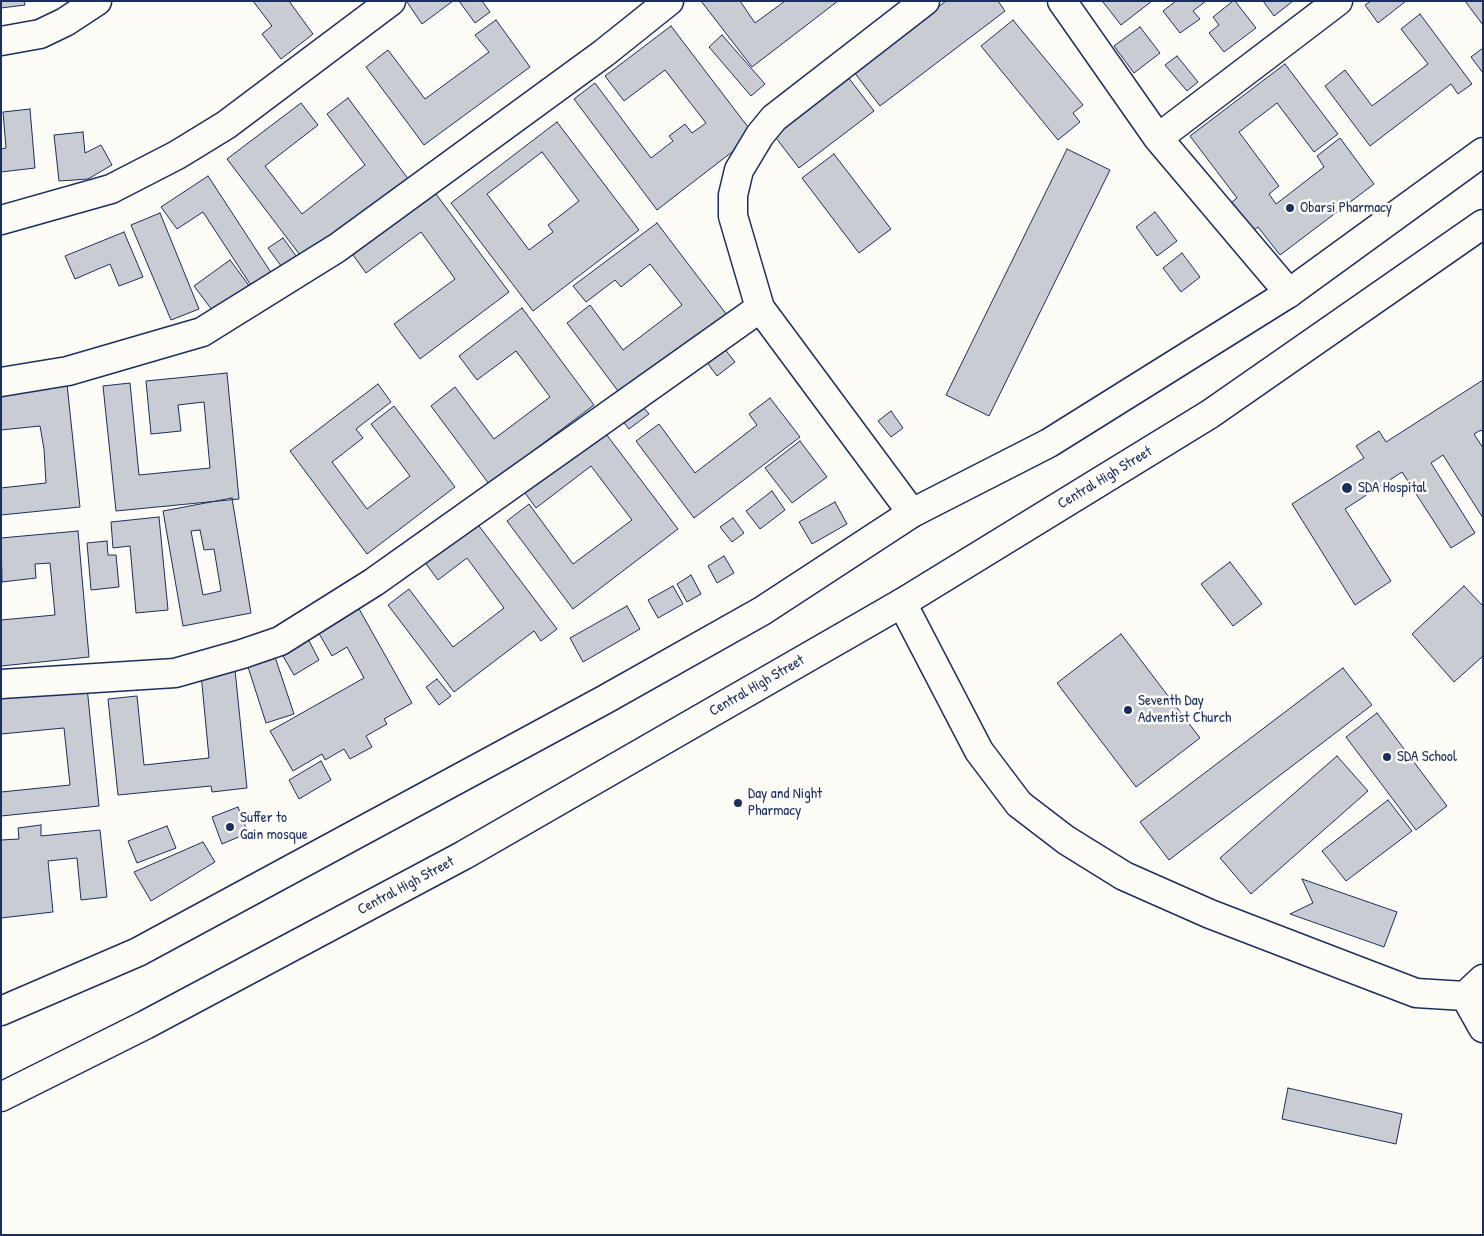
<!DOCTYPE html>
<style>
body{margin:0}
#map{position:relative;width:1484px;height:1236px;overflow:hidden;background:#fdfcf7;font-family:"Patrick Hand",sans-serif}
canvas{display:block}
.frame{position:absolute;inset:0;border:2px solid #1b2f5e;pointer-events:none}
</style>
<div id="map">
<canvas width="1484" height="1236"></canvas>
<div class="frame"></div>
</div>
<script>
const c = document.querySelector('canvas').getContext('2d');
c.lineJoin = 'round';
function paint(path, color) { c.fillStyle = color; c.fill(path, 'evenodd'); }
const toPath = rows => new Path2D(rows.map(r => 'M' + r).join(''));
function stroke(path, color, width, dash) { c.strokeStyle = color; c.lineWidth = width; c.lineCap = dash ? 'butt' : 'round'; c.setLineDash(dash || []); c.stroke(path); }
function label(font, color, halo, rows, align = 'center') {
  c.font = font + ' "Patrick Hand",sans-serif'; c.lineWidth = 5; c.setLineDash([]); c.textBaseline = 'middle'; c.strokeStyle = halo; c.fillStyle = color; for (const [text, x, y, turn = 0] of rows) {
    c.save(); c.translate(x, y); c.rotate((+turn || 0) * Math.PI / 180); c.textAlign = isNaN(turn) ? turn : align; if (halo) c.strokeText(text, 0, 0); c.fillText(text, 0, 0); c.restore();
  }
}
const building = toPath([
 [1,1,24,1,25,5,1,8,1,1],
 [253,1,289,1,313,34,281,59,262,34,272,26,253,1],
 [408,1,453,1,422,24,407,2,408,1],
 [459,1,482,1,490,12,475,23,459,1],
 [701,1,740,1,755,23,785,1,838,1,752,67,701,1],
 [946,1,998,1,1005,11,880,106,854,72,946,1],
 [1105,1,1152,1,1121,25,1103,2,1105,1],
 [1176,1,1206,1,1193,11,1200,19,1180,33,1163,11,1176,1],
 [1233,1,1235,1,1256,28,1224,52,1209,33,1219,25,1213,17,1233,1],
 [1263,1,1293,1,1274,16,1263,1],
 [1371,1,1406,1,1378,23,1365,5,1371,1],
 [1465,1,1483,1,1483,25,1465,1],
 [1420,14,1472,84,1458,94,1451,84,1370,146,1325,86,1345,70,1372,106,1428,64,1401,29,1420,14],
 [496,20,530,67,424,145,366,67,388,50,425,99,489,52,475,35,496,20],
 [1013,20,1083,105,1073,113,1080,122,1058,140,981,46,1013,20],
 [671,26,754,135,657,210,574,99,595,83,651,158,673,141,669,136,685,124,692,133,706,123,665,70,624,101,605,76,671,26],
 [1140,27,1160,53,1134,73,1114,46,1140,27],
 [722,35,765,84,751,96,709,47,722,35],
 [1483,48,1483,73,1471,57,1483,48],
 [1177,56,1198,82,1187,91,1165,65,1177,56],
 [1285,64,1338,134,1314,152,1277,103,1239,132,1279,186,1269,194,1276,204,1324,167,1317,156,1340,138,1374,184,1280,255,1258,227,1249,234,1227,206,1237,198,1190,136,1285,64],
 [848,77,874,111,799,168,773,134,848,77],
 [348,98,409,180,303,259,227,159,301,103,318,125,265,166,302,214,365,165,327,114,348,98],
 [30,109,35,168,1,172,1,149,6,148,3,112,30,109],
 [557,122,639,230,533,311,451,203,557,122],
 [542,152,579,201,548,225,553,232,529,250,487,194,542,152],
 [83,132,85,153,101,145,112,165,88,179,59,181,54,135,83,132],
 [1067,149,1110,170,989,416,946,395,1067,149],
 [834,154,891,229,859,253,802,178,834,154],
 [208,176,272,274,252,287,203,212,177,229,161,207,208,176],
 [430,186,509,292,420,359,394,324,455,279,421,232,366,273,348,248,430,186],
 [1155,212,1177,241,1157,256,1136,227,1155,212],
 [160,213,199,309,171,320,131,225,160,213],
 [657,223,730,319,624,399,567,323,590,305,623,350,682,305,650,264,621,287,615,280,586,302,573,286,657,223],
 [124,232,143,277,119,286,110,264,75,279,65,256,124,232],
 [283,238,299,260,284,270,268,248,283,238],
 [1182,253,1200,277,1181,292,1163,268,1182,253],
 [230,260,253,291,218,318,194,286,230,260],
 [522,308,594,405,489,484,431,406,455,387,494,439,550,397,516,351,477,380,459,356,522,308],
 [720,343,735,362,717,376,703,357,720,343],
 [227,373,239,499,116,511,103,386,130,383,139,475,210,468,204,402,178,405,181,431,151,434,146,381,227,373],
 [1483,380,1483,433,1481,430,1474,434,1483,448,1483,518,1443,455,1431,463,1475,533,1451,548,1402,472,1345,509,1391,581,1355,605,1292,504,1364,458,1356,446,1379,431,1386,442,1483,380],
 [67,384,80,507,1,515,1,488,46,483,44,449,40,426,1,430,1,390,67,384],
 [378,384,391,402,356,429,363,438,332,462,367,509,410,476,371,424,394,406,455,487,367,554,290,451,378,384],
 [770,398,800,437,694,518,636,441,659,424,695,473,757,425,749,414,770,398],
 [640,403,649,414,629,429,620,418,640,403],
 [891,411,903,428,891,437,878,421,891,411],
 [600,426,678,529,573,609,507,521,529,504,573,564,632,520,591,466,536,508,520,486,600,426],
 [800,441,827,477,792,503,765,468,800,441],
 [772,491,785,510,760,529,746,511,772,491],
 [232,498,251,613,183,626,163,511,232,498],
 [200,530,204,550,214,549,221,591,203,595,191,531,200,530],
 [835,502,847,524,812,544,799,522,835,502],
 [159,517,168,610,136,613,130,546,113,548,111,522,159,517],
 [733,518,744,533,732,542,720,527,733,518],
 [476,522,557,629,541,641,534,631,454,692,388,605,409,589,453,647,504,608,467,558,438,580,424,561,476,522],
 [78,531,89,657,1,666,1,620,55,615,50,563,35,564,36,578,2,582,1,538,78,531],
 [107,541,108,555,116,555,119,587,91,590,87,543,107,541],
 [724,556,734,573,717,583,708,566,724,556],
 [1230,562,1262,604,1233,626,1201,584,1230,562],
 [691,575,701,594,687,602,677,584,691,575],
 [673,586,683,604,658,618,648,600,673,586],
 [1464,586,1483,606,1483,656,1454,682,1412,634,1464,586],
 [627,606,640,629,583,662,570,638,627,606],
 [358,607,412,703,384,719,387,724,366,736,372,747,350,759,344,749,325,760,322,754,293,771,270,731,364,678,347,647,332,656,317,630,358,607],
 [1121,634,1200,738,1136,787,1057,683,1121,634],
 [307,637,319,660,294,675,280,651,307,637],
 [275,657,294,714,266,723,248,667,275,657],
 [1343,668,1372,705,1169,860,1140,822,1343,668],
 [235,670,247,788,212,792,211,786,118,795,108,699,137,696,144,765,209,758,201,674,235,670],
 [437,679,451,696,439,705,426,687,437,679],
 [87,687,99,806,1,816,1,792,70,785,64,728,1,734,1,696,87,687],
 [1377,713,1447,806,1416,830,1346,737,1377,713],
 [1337,756,1368,791,1251,894,1220,858,1337,756],
 [321,761,331,780,299,799,289,780,321,761],
 [1388,800,1412,831,1346,881,1322,851,1388,800],
 [238,807,248,833,222,844,212,817,238,807],
 [41,825,41,836,100,830,107,897,81,900,77,858,48,861,53,912,1,918,1,840,19,839,18,828,41,825],
 [167,826,176,848,137,863,128,841,167,826],
 [203,842,215,862,151,901,134,872,203,842],
 [1302,879,1397,912,1384,947,1290,914,1313,903,1302,879],
 [1288,1088,1402,1114,1396,1144,1282,1119,1288,1088]
]);
const street = toPath([
 [1062,1,1158,138,1289,293],
 [1,41,40,34,65,22,97,1],
 [1158,138,1338,1],
 [1,220,111,189,177,155,226,125,391,1],
 [1,382,68,371,202,332,337,248,604,53,669,1],
 [912,513,760,308,733,216,733,195,739,170,760,135,774,118,925,1],
 [902,603,979,751,1019,804,1066,840,1124,876,1210,914,1348,967,1416,993,1465,996],
 [1,684,175,673,242,654,280,641,374,582,760,308],
 [1483,979,1465,996,1483,1028]
]);
const highway = toPath([
 [1,1011,138,952,604,700,762,611,912,513,1049,443,1289,293,1483,152],
 [1,1097,145,1025,464,855,902,603,1210,414,1483,224]
]);
const markers = [
 [1290,208,5,"#1b2f5e"],
 [1347,488,6,"#1b2f5e"],
 [1128,710,5,"#1b2f5e"],
 [1387,757,5,"#1b2f5e"],
 [738,803,5,"#1b2f5e"],
 [230,827,5,"#1b2f5e"]
];
const poiNames = [
 ["Obarsi Pharmacy",1300,208],
 ["SDA Hospital",1358,488],
 ["Seventh Day",1138,701],
 ["Adventist Church",1138,718],
 ["SDA School",1397,757],
 ["Day and Night",748,794],
 ["Pharmacy",748,811],
 ["Suffer to",240,818],
 ["Gain mosque",240,835]
];
const streetNames = [
 ["Central High Street",1105,478,-31],
 ["Central High Street",757,686,-30],
 ["Central High Street",406,886,-28]
];
paint(building, '#c9ccd3');
stroke(building, '#1b2f5e', 1);
stroke(street, '#1b2f5e', 31);
stroke(highway, '#1b2f5e', 31);
stroke(street, '#fdfcf7', 28);
stroke(highway, '#fdfcf7', 28);
for (const [x, y, r, color] of markers) { const dot = new Path2D(); dot.arc(x, y, r, 0, 2 * Math.PI); c.fillStyle = color; c.fill(dot); stroke(dot, '#fdfcf7', 2); }
label('15px', '#1b2f5e', '#fdfcf7', poiNames, 'left');
label('15px', '#1b2f5e', '#fdfcf7', streetNames);
</script>
